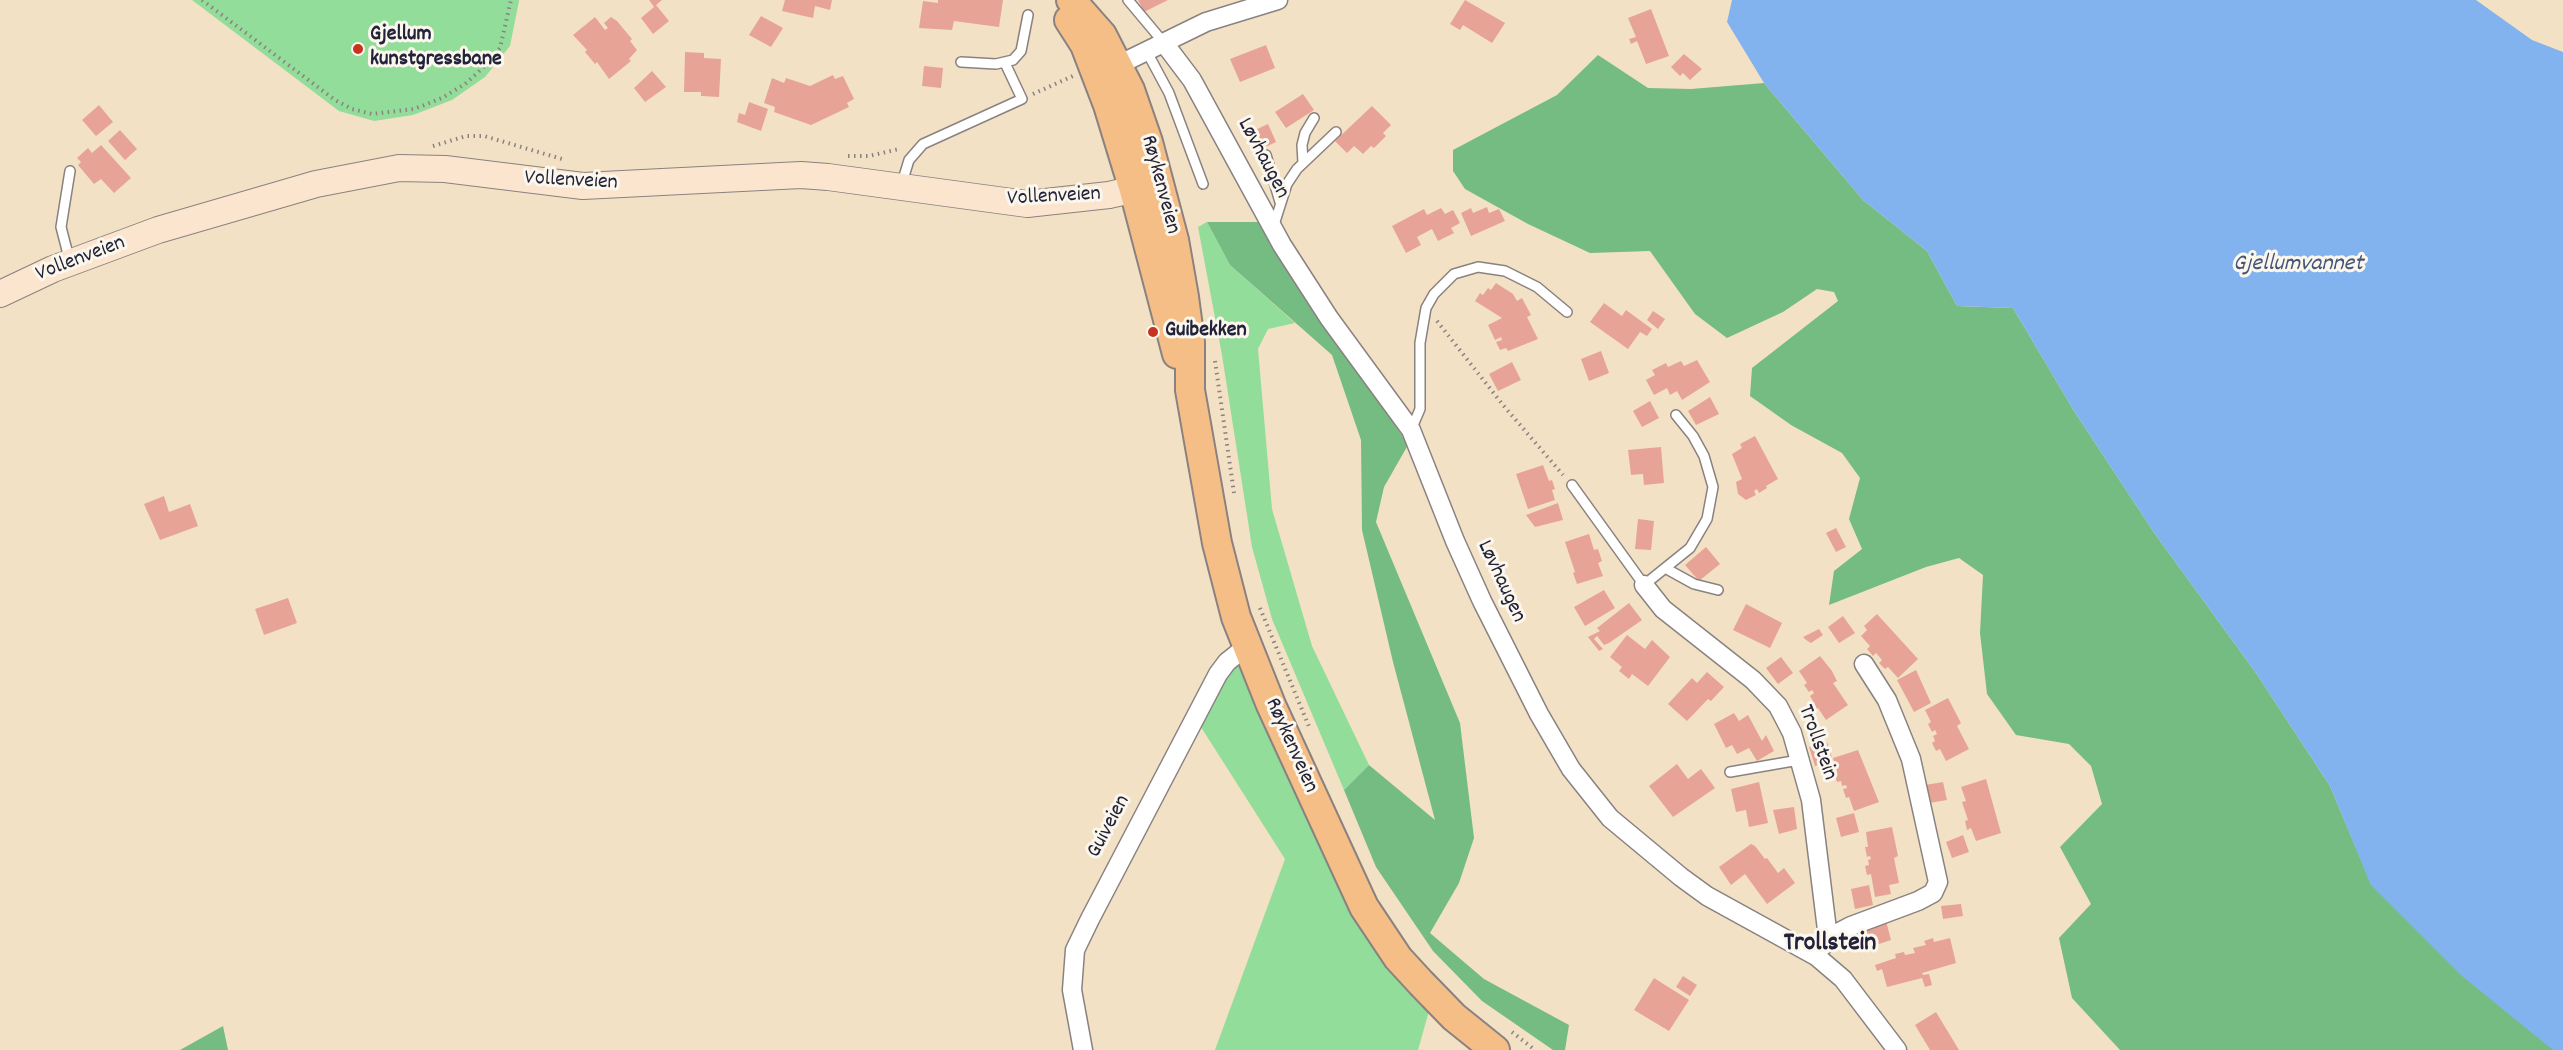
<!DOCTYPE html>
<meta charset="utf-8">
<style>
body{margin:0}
canvas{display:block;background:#f2e1c5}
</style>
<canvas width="2563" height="1050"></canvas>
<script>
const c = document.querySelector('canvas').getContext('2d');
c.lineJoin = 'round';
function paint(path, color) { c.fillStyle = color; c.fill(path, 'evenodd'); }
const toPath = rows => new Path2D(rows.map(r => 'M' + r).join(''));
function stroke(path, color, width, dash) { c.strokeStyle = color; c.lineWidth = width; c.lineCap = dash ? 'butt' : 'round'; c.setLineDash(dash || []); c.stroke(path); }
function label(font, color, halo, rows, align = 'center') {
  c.font = font + ' Dekko,sans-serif'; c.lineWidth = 6; c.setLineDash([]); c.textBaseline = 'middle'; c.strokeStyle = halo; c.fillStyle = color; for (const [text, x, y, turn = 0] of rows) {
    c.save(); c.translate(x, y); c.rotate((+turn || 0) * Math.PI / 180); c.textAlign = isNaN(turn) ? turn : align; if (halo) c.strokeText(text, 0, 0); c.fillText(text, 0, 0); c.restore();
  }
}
const green = toPath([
 [192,0,519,0,519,1,510,46,485,77,452,100,413,115,374,121,339,111],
 [1207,222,1230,265,1295,323,1268,329,1258,349,1272,509,1312,646,1369,765,1344,790,1272,619,1252,547,1222,355,1198,227],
 [1238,660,1429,1011,1418,1050,1215,1050,1285,859,1199,724]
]);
const forest = toPath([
 [1598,55,1648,88,1691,89,1764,83,1863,200,1927,251,1957,306,2013,308,2074,411,2155,534,2256,673,2330,786,2371,884,2554,1050,2120,1050,2072,998,2059,938,2091,904,2060,847,2102,804,2091,766,2069,744,2016,735,1987,694,1980,633,1983,575,1959,558,1926,567,1829,605,1834,571,1862,549,1849,519,1860,478,1842,453,1791,425,1750,396,1752,368,1838,301,1834,292,1817,289,1783,312,1727,338,1695,314,1650,251,1590,253,1528,224,1465,189,1453,171,1453,150,1557,95],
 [1207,222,1266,222,1327,322,1408,445,1384,487,1376,522,1460,723,1474,838,1459,883,1430,933,1484,979,1569,1025,1565,1050,1553,1050,1482,1001,1433,951,1376,867,1344,790,1369,765,1435,820,1393,662,1362,530,1361,440,1332,355,1230,265],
 [223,1026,228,1050,180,1050]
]);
const water = toPath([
 [1732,0,2476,0,2532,40,2563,52,2563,1050,2554,1050,2548,1046,2462,976,2371,885,2330,786,2256,673,2155,534,2074,411,2013,308,1957,306,1927,251,1863,200,1764,83,1727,22]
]);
const building = toPath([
 [649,0,662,0,656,5,669,21,653,34,641,18,654,7],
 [785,0,832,0,830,10,815,6,813,18,782,11],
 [938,0,1003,0,999,27,954,21,952,30,919,28,923,1,938,3],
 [1138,0,1168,0,1144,12],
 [1465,0,1505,23,1492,43,1463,25,1460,30,1450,24],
 [1651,9,1669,56,1646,64,1637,41,1631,44,1629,39,1636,37,1628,18],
 [761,16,783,28,771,47,749,35],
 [595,17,605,30,608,28,604,23,611,17,617,21,632,39,630,41,637,50,629,59,631,61,609,79,597,62,595,64,585,52,587,50,573,35],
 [1266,45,1275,68,1240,82,1230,59],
 [685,52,704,53,704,58,721,59,719,97,701,96,701,92,684,92],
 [1684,54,1702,69,1690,80,1683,73,1680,76,1671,67],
 [924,66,943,68,941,88,922,86],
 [652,71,666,87,645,102,634,88],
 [833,75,835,79,843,76,854,99,847,103,849,107,811,125,774,112,775,107,764,103,772,78,784,83,786,78,810,86],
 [1303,94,1314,110,1286,128,1275,112],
 [749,102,768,109,761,131,737,122,739,113,745,115],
 [99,105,113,122,96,136,82,120],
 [1372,106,1391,125,1383,133,1386,136,1374,148,1371,146,1363,154,1354,146,1347,153,1335,141],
 [1268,124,1276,142,1259,150,1251,132],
 [120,130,137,149,125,160,108,141],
 [101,145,131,178,114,193,101,179,94,184,78,165,81,162,77,158,88,148,92,153],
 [1487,207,1489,213,1499,209,1505,221,1471,236,1461,213,1471,208,1473,213],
 [1441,208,1445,214,1453,210,1460,223,1451,228,1454,233,1438,241,1432,229,1417,237,1421,245,1406,253,1392,226,1424,209,1427,215],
 [1496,283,1513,294,1517,301,1522,298,1531,315,1527,317,1538,339,1508,351,1506,348,1500,350,1496,342,1502,340,1501,337,1495,340,1488,325,1502,318,1475,301,1480,293,1483,295,1488,288,1491,290],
 [1604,303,1622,316,1626,310,1652,329,1647,336,1640,332,1628,349,1590,322],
 [1653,311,1665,319,1658,329,1647,320],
 [1601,351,1609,373,1589,381,1581,359],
 [1697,360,1710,382,1682,400,1677,391,1670,395,1667,388,1654,395,1646,380,1655,375,1652,370,1666,363,1668,367,1681,361,1684,366],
 [1512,362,1521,380,1498,391,1489,374],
 [1710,397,1719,414,1696,425,1688,411],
 [1650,401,1659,418,1642,427,1633,411],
 [1755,436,1778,479,1766,486,1767,488,1759,493,1757,489,1754,491,1756,495,1746,500,1738,494,1736,482,1742,479,1732,454,1742,448,1740,444],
 [1661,447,1664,483,1644,485,1643,474,1631,475,1628,450],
 [1543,465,1549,481,1552,480,1555,489,1552,490,1555,500,1528,509,1516,474],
 [164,496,169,512,190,504,198,526,160,540,144,504],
 [1558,503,1563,520,1535,527,1526,515],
 [1638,519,1654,521,1651,550,1635,549],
 [1836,528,1846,547,1836,552,1826,533],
 [1589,534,1594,550,1598,549,1602,561,1598,563,1603,576,1577,584,1573,573,1575,572,1565,542],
 [1706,547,1720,564,1699,581,1685,565],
 [1604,590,1615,608,1585,626,1574,607],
 [288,598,297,623,264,635,255,609],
 [1629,603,1642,620,1609,643,1604,645,1597,636,1594,639,1603,649,1599,651,1588,637,1600,631,1597,628],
 [1746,604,1782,623,1770,648,1733,630],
 [1877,614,1918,659,1898,678,1888,667,1885,669,1879,663,1882,660,1876,653,1873,656,1867,649,1870,646,1861,636,1867,630,1864,626],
 [1843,616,1855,633,1839,643,1828,627],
 [1819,629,1823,635,1811,643,1806,640,1803,637],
 [1627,635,1645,649,1652,640,1670,657,1648,686,1632,674,1629,679,1619,671,1622,667,1610,657],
 [1820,656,1832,671,1837,681,1833,683,1848,705,1826,720,1818,708,1815,710,1810,703,1813,701,1810,696,1814,693,1812,690,1809,692,1804,685,1807,683,1799,671],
 [1781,657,1793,673,1778,684,1766,668],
 [1916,670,1931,703,1914,712,1897,680],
 [1707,672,1724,687,1711,701,1708,699,1687,721,1668,704,1692,678,1697,683],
 [1948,698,1961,723,1957,726,1969,749,1946,761,1940,749,1936,751,1932,743,1935,741,1933,736,1937,734,1935,730,1932,732,1928,724,1931,722,1925,710],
 [1734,713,1739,721,1748,715,1762,741,1766,735,1774,751,1757,761,1749,748,1737,754,1732,745,1726,748,1714,724],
 [1827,742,1833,761,1815,766,1809,747],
 [1858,750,1879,802,1854,811,1849,797,1846,798,1843,789,1847,788,1846,785,1842,786,1841,781,1837,782,1834,773,1837,772,1833,758],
 [1677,764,1688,779,1701,769,1715,788,1673,817,1649,786],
 [1986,779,2001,833,1976,841,1971,828,1967,830,1965,821,1968,820,1962,802,1966,801,1961,787],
 [1759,782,1768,823,1749,827,1746,810,1736,812,1731,789],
 [1943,782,1947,800,1929,803,1925,785],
 [1794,807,1797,829,1779,834,1773,810],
 [1854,813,1859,832,1841,837,1836,818],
 [1892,827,1898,856,1894,858,1899,883,1889,885,1891,894,1875,897,1871,874,1867,875,1865,866,1869,865,1868,860,1871,859,1870,856,1867,857,1865,847,1868,847,1866,832],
 [1963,835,1969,852,1952,858,1946,842],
 [1751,844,1755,846,1765,859,1767,858,1778,873,1784,868,1795,883,1767,904,1745,874,1731,885,1719,867],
 [1869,885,1873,905,1855,909,1851,889],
 [1961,904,1963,916,1943,919,1941,906],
 [1886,921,1891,940,1870,947,1865,927],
 [1933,938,1934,942,1950,938,1956,963,1922,973,1923,975,1929,974,1932,985,1925,987,1922,978,1887,987,1882,969,1877,971,1875,965,1896,958,1895,954,1904,952,1905,955,1915,953,1913,948,1926,945,1924,941],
 [1683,976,1697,985,1690,996,1676,987],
 [1654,978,1689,1000,1669,1031,1634,1010],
 [1936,1012,1959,1050,1930,1050,1915,1025]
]);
const path = toPath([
 [202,0,335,100,352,109,372,114,414,109,442,98,465,84,486,65,500,48,511,0],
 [1033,94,1073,76],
 [433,146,466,136,484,136,562,159],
 [848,156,869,156,899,149],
 [1437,321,1503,405,1563,475],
 [1215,361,1234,493],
 [1260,608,1310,729],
 [1512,1032,1535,1050]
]);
const lane = toPath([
 [1128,0,1164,43],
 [1147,52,1169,93,1203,184],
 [961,62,996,64,1013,60,1021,51,1028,15],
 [1266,155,1280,202],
 [1303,163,1302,145,1305,133,1314,118],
 [901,186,909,160,923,144,1022,99,1005,63],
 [1273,228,1287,184,1297,169,1336,132],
 [70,262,61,227,70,171],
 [1411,430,1420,409,1420,343,1426,308,1434,294,1454,274,1478,267,1505,271,1537,287,1567,312],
 [1572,485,1644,585,1690,548,1707,519,1713,487,1704,456,1693,436,1676,415],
 [1665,568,1694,584,1718,590],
 [1730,772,1799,760]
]);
const street = toPath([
 [1164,43,1192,80,1282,245,1329,318,1411,430,1455,541,1482,601,1539,714,1571,769,1610,818,1681,877,1707,896,1816,956,1843,979,1897,1050],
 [1110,69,1206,22,1278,0],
 [1644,585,1663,609,1753,680,1778,706,1792,733,1811,800,1828,938],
 [1823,946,1828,938,1851,926,1918,901,1933,893,1938,882,1911,759,1887,700,1864,664],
 [1083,1050,1072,990,1075,950,1090,919,1218,674,1227,662,1247,646]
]);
const secondary = toPath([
 [0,294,53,269,158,230,316,184,399,168,445,169,583,186,801,175,828,177,1027,204,1109,195,1153,185]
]);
const primary = toPath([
 [1071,0,1102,35,1130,90,1148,142,1174,240,1184,297,1190,342,1190,390,1217,543,1236,617,1271,705,1364,907,1398,958,1421,983,1454,1017,1495,1050],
 [1069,20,1085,45,1108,105,1134,190,1177,354]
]);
const markers = [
 [358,49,6,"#c8321e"],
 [1153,332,6,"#c8321e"]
];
const poiNames = [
 ["Gjellum",370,36],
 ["kunstgressbane",370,61],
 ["Guibekken",1165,332]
];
const streetNames = [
 ["Løvhaugen",1262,159,62],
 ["Vollenveien",571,182,3],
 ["Røykenveien",1159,185,75],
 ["Vollenveien",1054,198,-3],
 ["Vollenveien",81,260,-21],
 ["Løvhaugen",1500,582,65],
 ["Trollstein",1816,743,70],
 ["Røykenveien",1290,746,66],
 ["Guiveien",1110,827,-62]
];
const waterNames = [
 ["Gjellumvannet",2298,266]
];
const quarterNames = [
 ["Trollstein",1830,945]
];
paint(green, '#92dd9a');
paint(forest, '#75bc82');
paint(water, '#83b3ee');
paint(building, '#e7a496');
stroke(lane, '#8a8280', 12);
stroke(street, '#8a8280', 21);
stroke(secondary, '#8a8280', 28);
stroke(primary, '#8a8280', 32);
stroke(path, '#8a8280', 4, [1.5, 4.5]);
stroke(lane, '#fff', 9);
stroke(street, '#fff', 18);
stroke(secondary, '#fbe5cf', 26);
stroke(primary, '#f6be87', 28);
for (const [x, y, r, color] of markers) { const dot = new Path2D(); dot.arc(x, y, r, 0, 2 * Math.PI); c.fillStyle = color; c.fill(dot); stroke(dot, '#fbf7ec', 2); }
label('bold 22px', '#22223b', '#fbf7ec', poiNames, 'left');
label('22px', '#22223b', '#fbf7ec', streetNames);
label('italic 24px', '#44557a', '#fbf7ec', waterNames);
label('bold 26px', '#22223b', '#fbf7ec', quarterNames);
</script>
